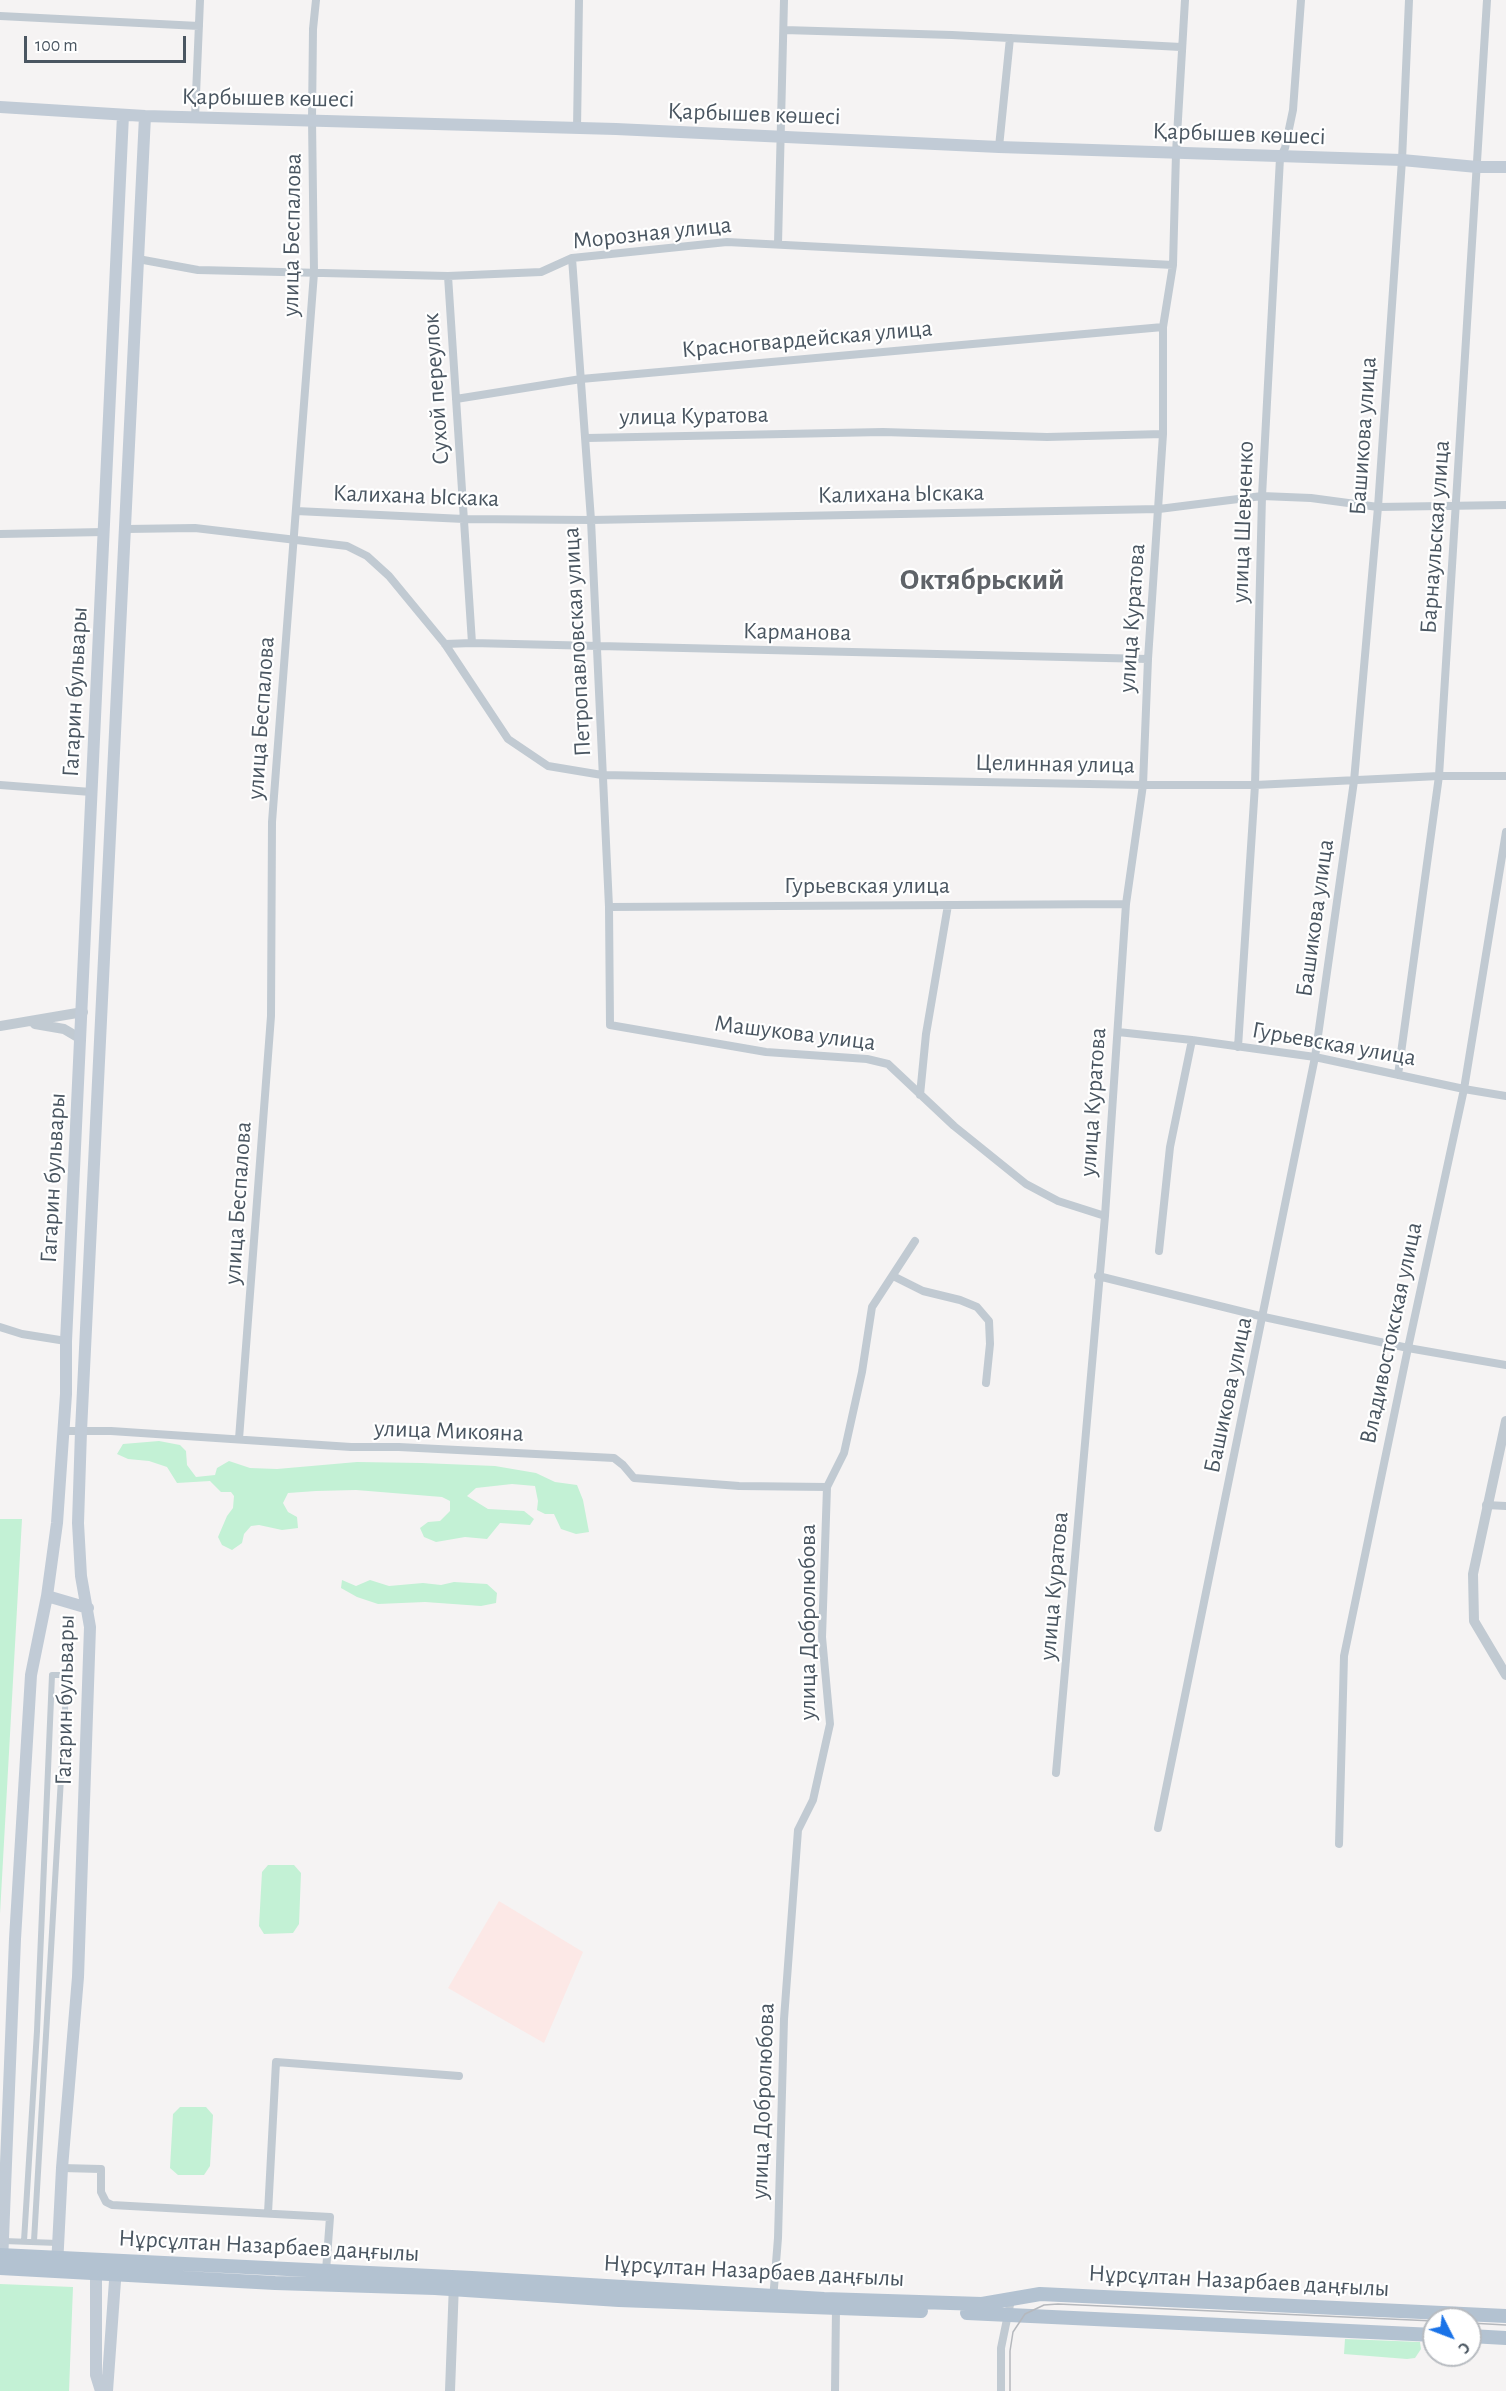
<!DOCTYPE html>
<meta charset="utf-8">
<style>
body{margin:0}
#map{position:relative;width:1506px;height:2391px;overflow:hidden;background:#f5f3f3;font-family:"Alegreya Sans",sans-serif}
canvas{display:block}
.north{position:absolute;left:1422px;top:2307px;width:60px;height:60px;box-sizing:border-box;background:#fff;border:2px solid #b7bbc0;border-radius:50%;rotate:132deg;font-size:16px;font-weight:700;line-height:24px;text-align:center;color:#4a5661}
.north::after{content:'';display:block;margin:auto;width:21px;height:27px;background:#1a73e8;clip-path:polygon(50% 0,100% 100%,50% 72%,0 100%)}
.scale{position:absolute;left:24px;top:36px;width:162px;height:27px;box-sizing:border-box;border:3px solid #4a5661;border-top:0;padding-left:8px;font-size:18px;line-height:21px;white-space:nowrap;color:#4a5661;-webkit-text-stroke:4px #fff;paint-order:stroke}
</style>
<div id="map">
<canvas width="1506" height="2391"></canvas>
<div class="north">С</div>
<div class="scale">100 m</div>
</div>
<script>
const c = document.querySelector('canvas').getContext('2d');
c.lineJoin = 'round';
function paint(path, color) { c.fillStyle = color; c.fill(path, 'evenodd'); }
const toPath = rows => new Path2D(rows.map(r => 'M' + r).join(''));
function stroke(path, color, width, dash) { c.strokeStyle = color; c.lineWidth = width; c.lineCap = dash ? 'butt' : 'round'; c.setLineDash(dash || []); c.stroke(path); }
function label(font, color, halo, rows, align = 'center') {
  c.font = font + ' "Alegreya Sans",sans-serif'; c.lineWidth = 4.5; c.setLineDash([]); c.textBaseline = 'middle'; c.strokeStyle = halo; c.fillStyle = color; for (const [text, x, y, turn = 0] of rows) {
    c.save(); c.translate(x, y); c.rotate((+turn || 0) * Math.PI / 180); c.textAlign = isNaN(turn) ? turn : align; if (halo) c.strokeText(text, 0, 0); c.fillText(text, 0, 0); c.restore();
  }
}
const medical = toPath([
 [499,1901,583,1952,544,2043,448,1988]
]);
const green = toPath([
 [159,1441,180,1445,186,1451,187,1465,196,1477,215,1475,217,1468,229,1461,250,1468,277,1469,357,1462,422,1463,495,1466,536,1473,555,1482,577,1485,583,1500,589,1532,576,1534,561,1529,554,1514,545,1514,537,1510,538,1501,535,1486,512,1484,476,1488,467,1496,488,1509,524,1511,534,1519,530,1525,500,1523,487,1539,465,1537,436,1542,424,1537,420,1528,428,1522,440,1521,450,1511,450,1501,442,1497,356,1490,316,1491,288,1493,283,1503,288,1512,297,1517,298,1528,282,1530,259,1525,251,1526,244,1534,242,1543,232,1550,222,1545,218,1537,227,1516,233,1508,234,1496,231,1492,221,1492,210,1481,177,1483,167,1467,149,1461,128,1459,117,1454,123,1444],
 [0,1519,22,1519,0,1914],
 [342,1580,356,1586,370,1580,389,1586,423,1583,441,1585,454,1582,487,1584,497,1593,496,1603,481,1606,425,1602,378,1604,357,1597,341,1588],
 [268,1865,294,1865,301,1873,299,1924,293,1933,264,1934,259,1926,262,1872],
 [180,2107,206,2107,213,2115,210,2166,204,2175,178,2175,170,2168,173,2114],
 [0,2284,73,2287,69,2391,0,2391],
 [1345,2339,1420,2342,1421,2349,1415,2358,1407,2359,1344,2354]
]);
const pedestrian = toPath([
 [4,2241,58,2243],
 [24,2241,37,2031,52,1675,67,1675,34,2241]
]);
const minor = toPath([
 [0,16,199,26],
 [784,30,952,35,1181,47],
 [195,118,200,0],
 [577,129,579,0],
 [999,147,1010,38],
 [778,244,784,0],
 [572,258,591,520,609,907,610,1025,766,1052,867,1059,888,1064,954,1126,1026,1184,1058,1201,1105,1216],
 [138,259,198,270,448,276,541,272,572,258,727,242,1173,265],
 [448,276,472,643],
 [456,399,581,379,1163,327],
 [587,438,883,432,1047,437,1163,434],
 [296,511,464,519,591,520,1159,509,1262,496,1311,498,1378,507,1506,505],
 [126,529,195,528,347,546,367,556,389,576,445,644,508,739,548,766,602,775,1143,785,1255,785,1439,776,1506,776],
 [0,534,104,532],
 [445,644,472,643,1148,659],
 [0,785,91,792],
 [609,907,1126,904],
 [1118,1032,1192,1040,1315,1057,1464,1089,1506,1096],
 [1238,1047,1255,785,1262,496,1280,158,1285,148,1293,110,1301,0],
 [1398,1075,1439,776,1487,0],
 [920,1095,926,1034,948,905],
 [1159,1251,1170,1147,1192,1040],
 [893,1276,923,1291,960,1300,977,1307,989,1321,990,1344,986,1383],
 [1098,1276,1264,1317,1408,1348,1506,1365],
 [0,1327,22,1334,66,1341],
 [62,1431,111,1431,351,1447,399,1447,614,1458,623,1465,634,1478,739,1486,827,1487],
 [239,1439,271,1016,272,822,314,273,312,119,313,29,316,0],
 [1486,1505,1506,1506],
 [1056,1773,1105,1216,1126,904,1143,785,1148,659,1163,434,1163,327,1173,265,1176,153,1185,0],
 [1158,1828,1315,1057,1354,781,1378,507,1402,160,1409,0],
 [1339,1844,1344,1656,1408,1348,1464,1089,1506,832],
 [62,2168,101,2169,101,2192,106,2202,112,2205,330,2217,326,2271],
 [268,2213,276,2062,459,2076],
 [773,2300,778,2238,784,2019,798,1830,813,1800,830,1724,822,1637,827,1487,844,1453,862,1372,872,1307,915,1241],
 [835,2391,836,2308],
 [1001,2391,1001,2348,1011,2300]
]);
const tertiary = toPath([
 [35,1024,64,1029,81,1039],
 [0,1026,83,1012],
 [1506,1421,1473,1574,1474,1621,1506,1675],
 [450,2391,454,2283]
]);
const secondary = toPath([
 [0,107,145,116,616,129,999,147,1402,160,1477,167,1506,167],
 [47,1596,88,1608],
 [2,2263,15,1939,31,1675,47,1596,57,1523,66,1394,66,1341,123,115],
 [57,2266,62,2168,78,1977,90,1627,81,1576,78,1523,81,1431,145,116],
 [96,2266,96,2375,101,2391],
 [107,2391,116,2267]
]);
const primary = toPath([
 [0,2255,472,2278,824,2299,982,2304,1040,2294,1506,2316],
 [0,2268,275,2283,435,2288,619,2300,921,2311],
 [967,2313,1434,2335],
 [1470,2336,1506,2338]
]);
const tram = toPath([
 [1470,2323,1506,2325],
 [1010,2391,1010,2351,1013,2332,1025,2314,1044,2305,1058,2304,1434,2321]
]);
const streetNames = [
 ["Қарбышев көшесі",268,98,1],
 ["Қарбышев көшесі",754,114,2],
 ["Қарбышев көшесі",1239,134,2],
 ["Морозная улица",652,233,-6],
 ["улица Беспалова",292,235,-89],
 ["Красногвардейская улица",807,339,-5],
 ["Сухой переулок",436,389,-94],
 ["улица Куратова",694,416,-1],
 ["Башикова улица",1363,436,-86],
 ["Калихана Ыскака",901,494,-1],
 ["Калихана Ыскака",416,496,2],
 ["улица Шевченко",1243,522,-88],
 ["Барнаульская улица",1435,537,-86],
 ["улица Куратова",1132,618,-86],
 ["Карманова",797,632,1],
 ["Петропавловская улица",577,642,-93],
 ["Гагарин бульвары",75,692,-87],
 ["улица Беспалова",261,718,-86],
 ["Целинная улица",1055,764,1],
 ["Гурьевская улица",867,886],
 ["Башикова улица",1315,918,-82],
 ["Машукова улица",795,1033,7],
 ["Гурьевская улица",1334,1044,10],
 ["улица Куратова",1093,1102,-86],
 ["Гагарин бульвары",53,1178,-87],
 ["улица Беспалова",238,1203,-86],
 ["Владивостокская улица",1391,1333,-78],
 ["Башикова улица",1228,1395,-78],
 ["улица Микояна",449,1431,2],
 ["улица Куратова",1054,1586,-85],
 ["улица Добролюбова",808,1622,-90],
 ["Гагарин бульвары",65,1700,-89],
 ["улица Добролюбова",763,2101,-88],
 ["Нұрсұлтан Назарбаев даңғылы",269,2246,3],
 ["Нұрсұлтан Назарбаев даңғылы",754,2271,3],
 ["Нұрсұлтан Назарбаев даңғылы",1239,2281,3]
];
const districtNames = [
 ["Октябрьский",982,580]
];
paint(medical, '#fce8e6');
paint(green, '#c3f1d5');
stroke(pedestrian, '#c1cad2', 6);
stroke(minor, '#c1cad2', 8);
stroke(tertiary, '#c1cad2', 10);
stroke(secondary, '#c1cbd6', 12);
stroke(primary, '#b3c2d1', 14);
stroke(tram, '#b5b8bd', 1.5);
label('24px', '#4a5661', '#fff', streetNames);
label('bold 30px', '#5f6368', '#fff', districtNames);
</script>
